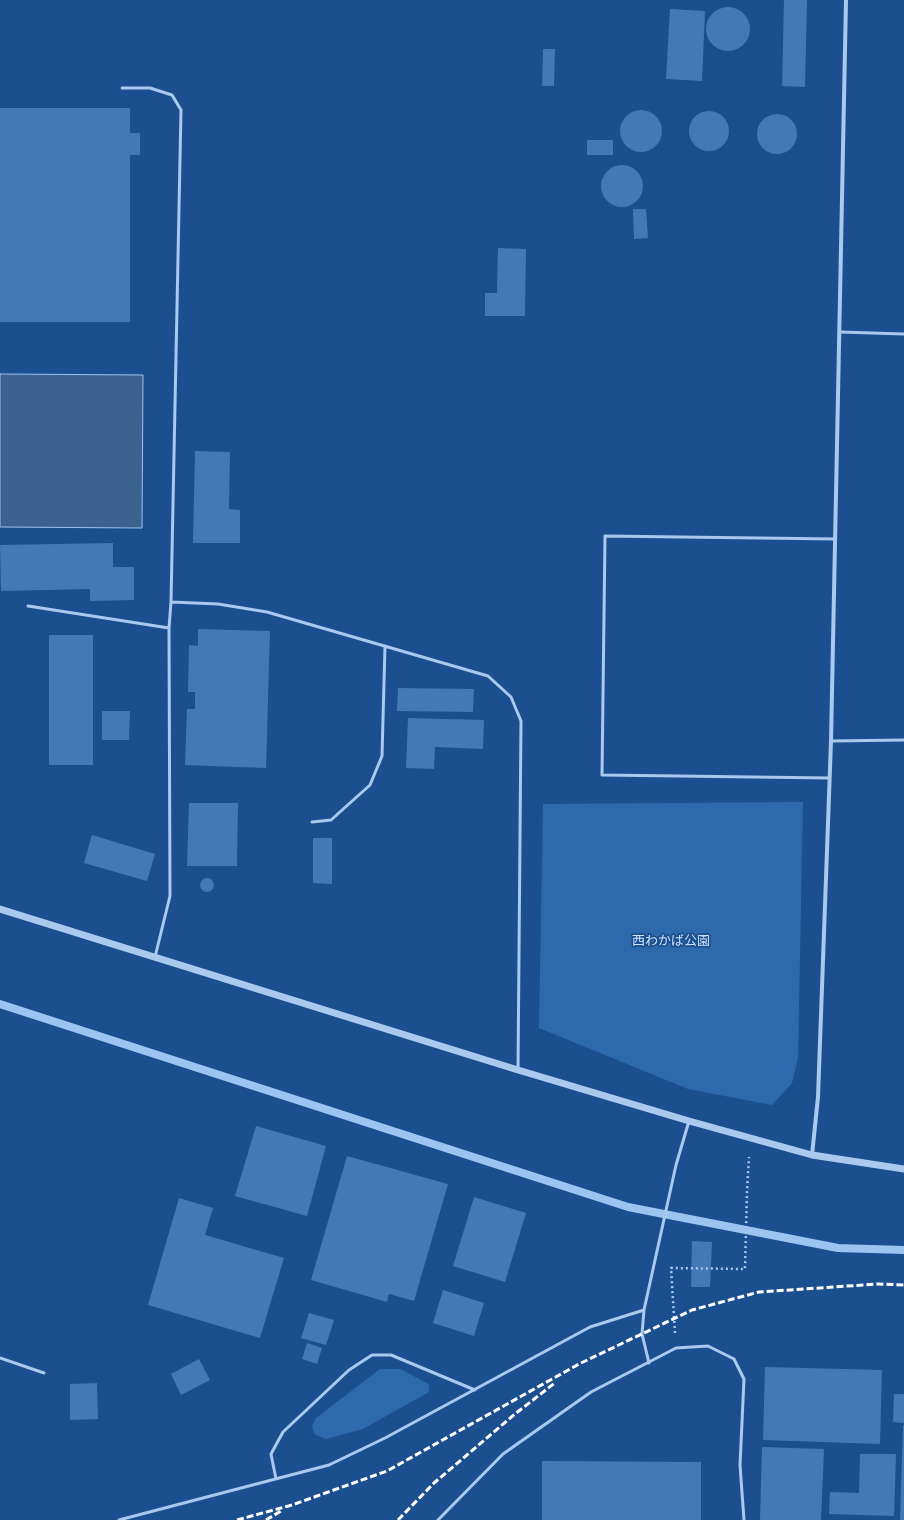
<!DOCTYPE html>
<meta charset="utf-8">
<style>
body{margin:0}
canvas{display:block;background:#1b4f8f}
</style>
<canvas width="904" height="1520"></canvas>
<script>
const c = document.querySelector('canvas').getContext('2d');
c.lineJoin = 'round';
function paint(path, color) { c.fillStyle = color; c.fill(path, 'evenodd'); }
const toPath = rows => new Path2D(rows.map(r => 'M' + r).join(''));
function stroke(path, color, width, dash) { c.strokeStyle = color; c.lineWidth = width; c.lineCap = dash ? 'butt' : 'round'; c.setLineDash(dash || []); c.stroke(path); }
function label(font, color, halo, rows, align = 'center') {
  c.font = font + ' "Fira Sans","Noto Sans JP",sans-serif'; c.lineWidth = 3.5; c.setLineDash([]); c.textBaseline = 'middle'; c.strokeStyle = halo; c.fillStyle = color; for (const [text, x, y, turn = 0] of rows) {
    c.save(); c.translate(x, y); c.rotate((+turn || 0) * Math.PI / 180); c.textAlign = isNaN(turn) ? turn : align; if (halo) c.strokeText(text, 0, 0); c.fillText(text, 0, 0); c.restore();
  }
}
const green = toPath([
 [803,802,798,1058,792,1083,772,1105,688,1089,539,1028,543,804],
 [380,1369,400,1369,429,1384,429,1392,363,1429,326,1439,314,1434,312,1426,316,1418]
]);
const water = toPath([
 [0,374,143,375,142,528,0,527,0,374]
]);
const stream = toPath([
 [0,1004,628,1207,838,1248,904,1250]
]);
const building = toPath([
 [784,0,807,0,805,87,782,86],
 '706 29a22 22 0 1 1 44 0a22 22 0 1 1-44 0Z',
 [670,9,705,11,702,81,666,79],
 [543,49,555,49,554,86,542,86],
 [0,108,130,108,130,133,140,133,140,155,130,155,130,322,0,322],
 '620 131a21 21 0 1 1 42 0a21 21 0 1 1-42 0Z',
 '689 131a20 20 0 1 1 40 0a20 20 0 1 1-40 0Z',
 '757 134a20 20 0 1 1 40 0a20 20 0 1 1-40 0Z',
 [587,140,613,140,613,155,587,155],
 '601 186a21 21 0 1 1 42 0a21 21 0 1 1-42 0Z',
 [633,209,646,209,648,238,634,239],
 [498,248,526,249,525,316,485,316,485,293,497,293],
 [195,451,230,452,229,509,240,510,240,543,193,543],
 [113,543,113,567,134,567,134,600,90,601,90,589,1,591,0,545],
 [198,629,270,631,266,768,185,765,187,709,195,709,195,692,188,692,189,645,198,646],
 [49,635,93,635,93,765,49,765],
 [398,688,474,689,473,712,397,711],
 [102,711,130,711,129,740,102,740],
 [408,718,484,720,483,749,435,747,434,769,406,768],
 [189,803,238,803,237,866,187,866],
 [92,835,155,854,147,881,84,863],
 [313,838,332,838,332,884,313,883],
 '200 885a7 7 0 1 1 14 0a7 7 0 1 1-14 0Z',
 [256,1126,326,1146,307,1216,235,1196],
 [347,1156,448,1184,414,1301,389,1294,387,1302,311,1280],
 [474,1197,526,1213,505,1282,453,1266],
 [179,1198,213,1208,205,1235,284,1258,260,1338,148,1305],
 [692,1241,712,1242,710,1287,691,1287],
 [443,1290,484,1303,474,1336,433,1323],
 [309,1313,334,1320,326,1345,301,1338],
 [307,1343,322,1348,317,1364,302,1359],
 [199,1359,210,1380,181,1395,171,1374],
 [765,1367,882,1370,880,1444,763,1440],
 [97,1383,98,1419,70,1420,70,1384],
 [894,1394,904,1394,904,1423,893,1422],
 [903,1425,904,1425,904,1520,900,1520],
 [762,1447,824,1449,821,1520,760,1520],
 [860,1454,896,1454,894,1516,829,1514,830,1492,859,1493],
 [542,1461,701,1462,701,1520,542,1520]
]);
const path = toPath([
 [675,1333,671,1268,745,1269,747,1192,749,1157]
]);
const service = toPath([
 [122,88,150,88,172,95,181,110,171,602,169,628,170,896,155,957],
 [840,332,904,334],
 [171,602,218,604,267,612,488,676,511,697,521,721,518,1070],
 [28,606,169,628],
 [831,741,904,740],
 [829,778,602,775,605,536,835,539],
 [312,822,331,820,370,785,382,756,385,646],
 [0,1358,44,1373],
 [649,1363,642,1334,644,1310,676,1165,689,1121],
 [276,1479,271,1454,283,1432,349,1370,372,1355,391,1355,475,1390],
 [119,1520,329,1465,385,1438,590,1327,644,1310],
 [438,1520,503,1454,591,1392,676,1348,708,1346,734,1359,744,1379,740,1465,744,1520]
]);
const minor = toPath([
 [812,1155,818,1097,831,741,846,0]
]);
const tertiary = toPath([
 [0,909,518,1070,689,1121,812,1155,904,1169]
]);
const rail = toPath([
 [237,1520,292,1505,387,1471,579,1364,692,1310,759,1292,878,1284,904,1285],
 [266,1520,281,1511],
 [398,1520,434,1483,515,1414,556,1382]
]);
const parkNames = [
 ["西わかば公園",671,941]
];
paint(green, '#2e69ad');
paint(water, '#3c6290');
stroke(water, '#9cc4f0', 1);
stroke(stream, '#9cc4f0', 8);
paint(building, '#4478b7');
stroke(path, '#a9c9ee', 2.5, [2, 3]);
stroke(service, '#a9c9ee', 3);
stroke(minor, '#a9c9ee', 4);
stroke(tertiary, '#a9c9ee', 7);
stroke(rail, '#fff', 3, [7, 3]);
label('13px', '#cfe3fa', '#1b4f8f', parkNames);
</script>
